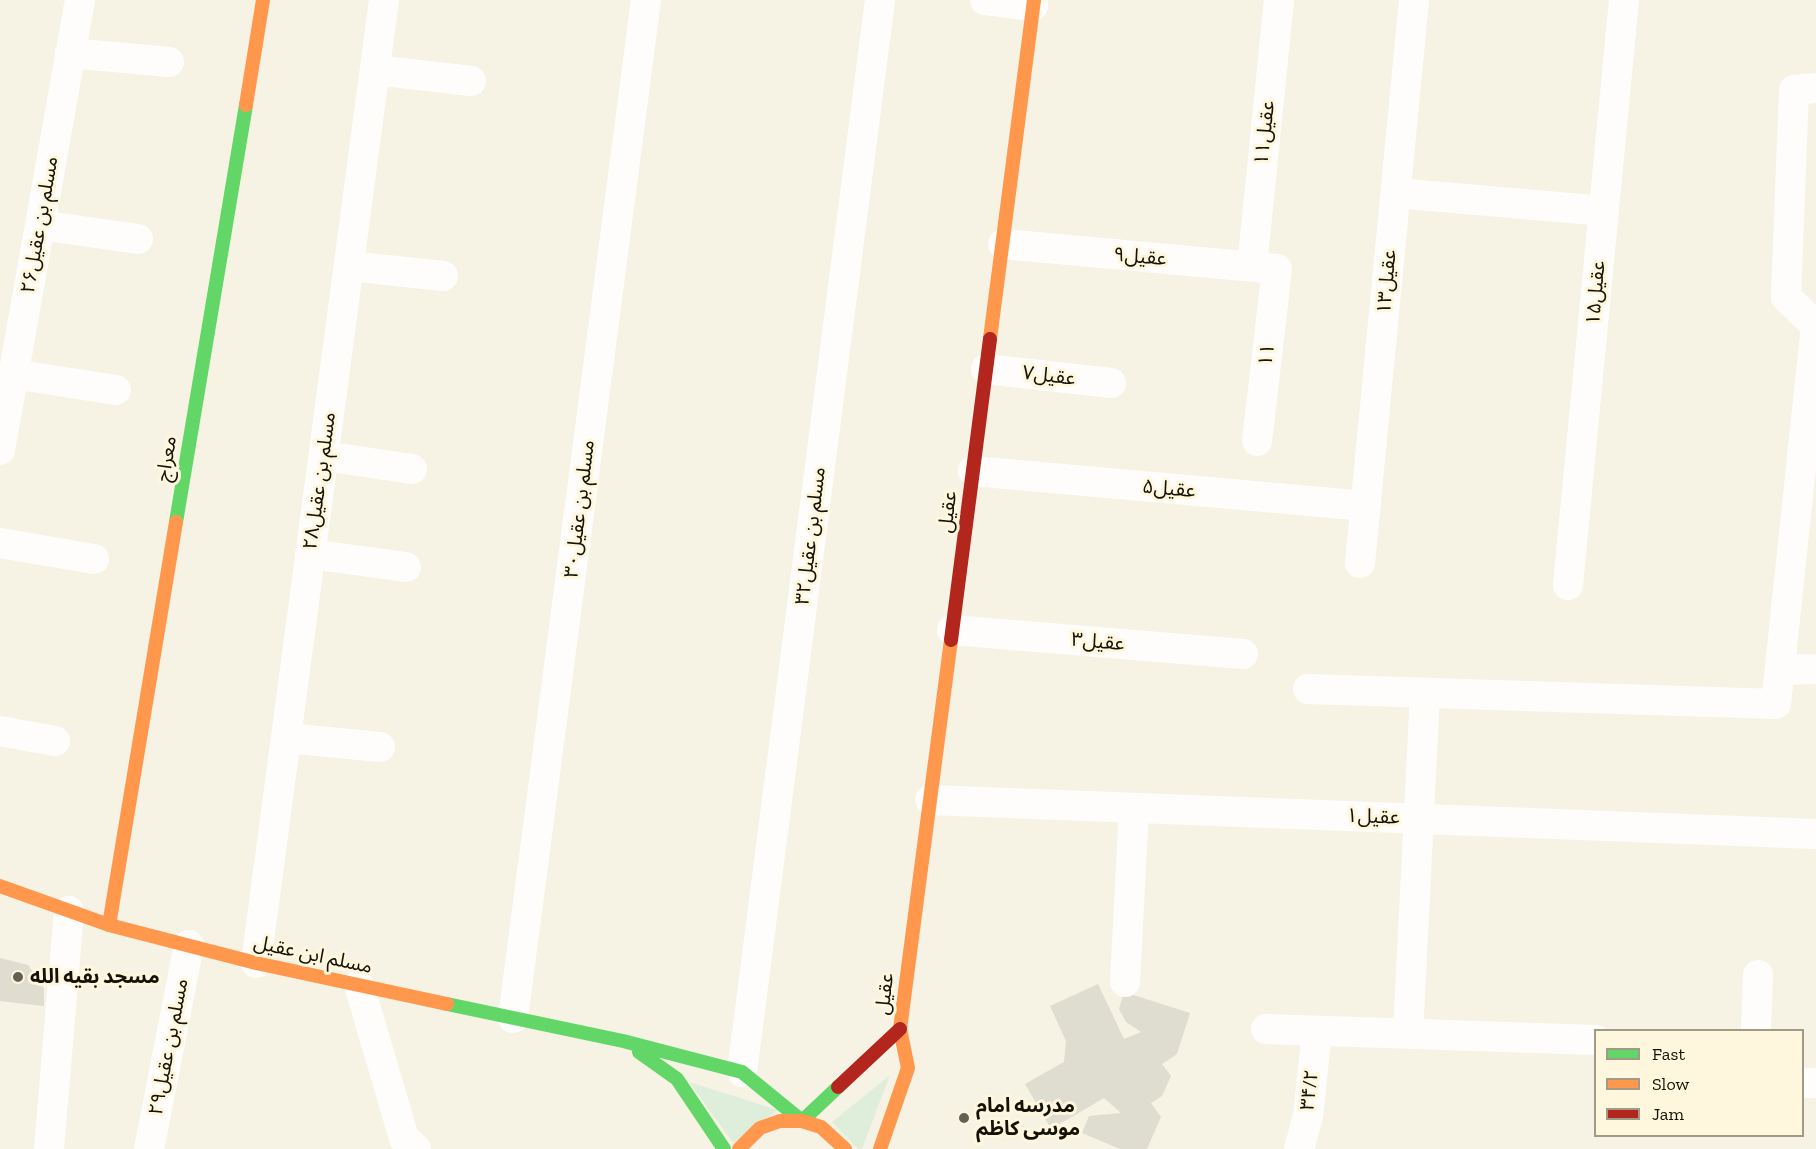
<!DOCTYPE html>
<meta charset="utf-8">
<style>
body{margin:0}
#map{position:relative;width:1816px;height:1149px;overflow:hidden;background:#f6f3e5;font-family:"Zilla Slab",serif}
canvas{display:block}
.legend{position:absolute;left:1594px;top:1029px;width:210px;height:108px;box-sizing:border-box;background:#fef7dd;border:2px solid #a09b87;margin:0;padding:8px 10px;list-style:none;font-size:18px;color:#141106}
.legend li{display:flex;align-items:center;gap:12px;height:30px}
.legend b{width:30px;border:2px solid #a09b87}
</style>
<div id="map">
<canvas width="1816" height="1149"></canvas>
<ul class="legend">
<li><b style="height:8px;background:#63d668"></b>Fast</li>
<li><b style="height:8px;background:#ff974d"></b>Slow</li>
<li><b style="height:8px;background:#b3261e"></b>Jam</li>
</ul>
</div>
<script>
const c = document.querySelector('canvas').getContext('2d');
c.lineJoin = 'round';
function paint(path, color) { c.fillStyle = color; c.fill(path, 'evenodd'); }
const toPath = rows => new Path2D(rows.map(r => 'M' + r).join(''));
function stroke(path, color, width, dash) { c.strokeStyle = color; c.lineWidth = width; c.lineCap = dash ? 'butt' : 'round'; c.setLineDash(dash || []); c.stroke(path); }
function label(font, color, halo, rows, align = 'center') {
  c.font = font + ' "Zilla Slab","Noto Sans Arabic",serif'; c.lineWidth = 6; c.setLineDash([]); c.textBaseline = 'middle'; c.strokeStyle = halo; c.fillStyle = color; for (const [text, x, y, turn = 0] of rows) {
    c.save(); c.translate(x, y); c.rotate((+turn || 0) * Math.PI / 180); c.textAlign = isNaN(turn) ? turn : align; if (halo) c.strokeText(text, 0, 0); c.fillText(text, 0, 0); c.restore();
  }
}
const green = toPath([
 [890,1075,862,1149,858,1149,832,1122],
 [689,1082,778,1110,733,1143]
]);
const building = toPath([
 [0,958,28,965,44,989,44,1006,0,1001],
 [1098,984,1124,1039,1141,1032,1126,1022,1119,1009,1124,992,1190,1013,1177,1054,1162,1064,1171,1076,1162,1096,1151,1103,1161,1117,1147,1149,1120,1149,1082,1133,1089,1116,1121,1113,1104,1098,1051,1129,1025,1084,1064,1062,1066,1041,1050,1006]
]);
const street = toPath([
 [985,0,1033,6],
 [70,53,169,62],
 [375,70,471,81],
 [1396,193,1604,211],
 [40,225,138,239],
 [1003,244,1277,269,1257,441],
 [349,266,443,276],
 [1252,267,1279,0],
 [1815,325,1786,297,1794,90,1816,88],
 [986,369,1111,383],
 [13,374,116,390],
 [0,450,80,0],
 [324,456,412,469],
 [973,471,1366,506],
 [0,543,94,559],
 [310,554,406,567],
 [1360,563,1414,0],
 [1568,585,1624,0],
 [952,630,1243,654],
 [1780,670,1816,669],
 [1308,689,1776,704,1816,325],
 [0,731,55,741],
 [287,738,380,747],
 [930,800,1816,834],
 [256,963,384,0],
 [1125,982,1134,808],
 [359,985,404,1138,416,1149],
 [513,1018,646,0],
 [1266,1029,1596,1040],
 [1756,1030,1758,975],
 [1408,1033,1425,693],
 [742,1072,880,0],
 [1802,1083,1816,1083],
 [49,1149,69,911],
 [149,1149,189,945],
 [1299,1149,1308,1116,1317,1031]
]);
const fast = toPath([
 [176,522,246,105],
 [447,1004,623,1041,742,1072,802,1121,838,1087],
 [639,1052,677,1079,724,1149]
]);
const slow = toPath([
 [246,105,263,0],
 [990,339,1034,0],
 [0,886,109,925,256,963,447,1004],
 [109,925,176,522],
 [739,1149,760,1128,780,1121,802,1121,821,1127,845,1149],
 [880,1149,908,1068,900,1029,951,640]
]);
const jam = toPath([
 [951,640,990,339],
 [838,1087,900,1029]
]);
const markers = [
 [18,977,6,"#636054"],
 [964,1118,6,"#636054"]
];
const streetNames = [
 ["عقیل۱۱",1265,133,-84],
 ["مسلم بن عقیل۲۶",40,225,-80],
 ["عقیل۹",1140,257,5],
 ["عقیل۱۳",1387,282,-85],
 ["عقیل۱۵",1596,293,-85],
 ["۱۱",1267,355,-83],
 ["عقیل۷",1049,376,7],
 ["معراج",167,459,-81],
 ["مسلم بن عقیل۲۸",320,481,-82],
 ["عقیل۵",1169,489,5],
 ["مسلم بن عقیل۳۰",580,509,-83],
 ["عقیل",948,512,-83],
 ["مسلم بن عقیل۳۲",811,536,-83],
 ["عقیل۳",1098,642,5],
 ["عقیل۱",1373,817,2],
 ["مسلم ابن عقیل",313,955,12],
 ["عقیل",885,994,-83],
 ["مسلم بن عقیل۲۹",169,1047,-79],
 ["۳۴/۲",1310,1090,-83]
];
const poiNames = [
 ["مسجد بقیه الله",30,977],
 ["مدرسه امام",976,1106],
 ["موسی کاظم",976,1129]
];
paint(green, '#dfeedb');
paint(building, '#dfdcd0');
stroke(street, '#fefdfb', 30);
stroke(fast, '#63d668', 14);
stroke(slow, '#ff974d', 14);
stroke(jam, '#b3261e', 14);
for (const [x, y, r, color] of markers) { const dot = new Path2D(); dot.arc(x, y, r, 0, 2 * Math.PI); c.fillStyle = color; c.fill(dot); stroke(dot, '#fef7dd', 2); }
label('20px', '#141106', '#fef7dd', streetNames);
label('bold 20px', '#141106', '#fef7dd', poiNames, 'left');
</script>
